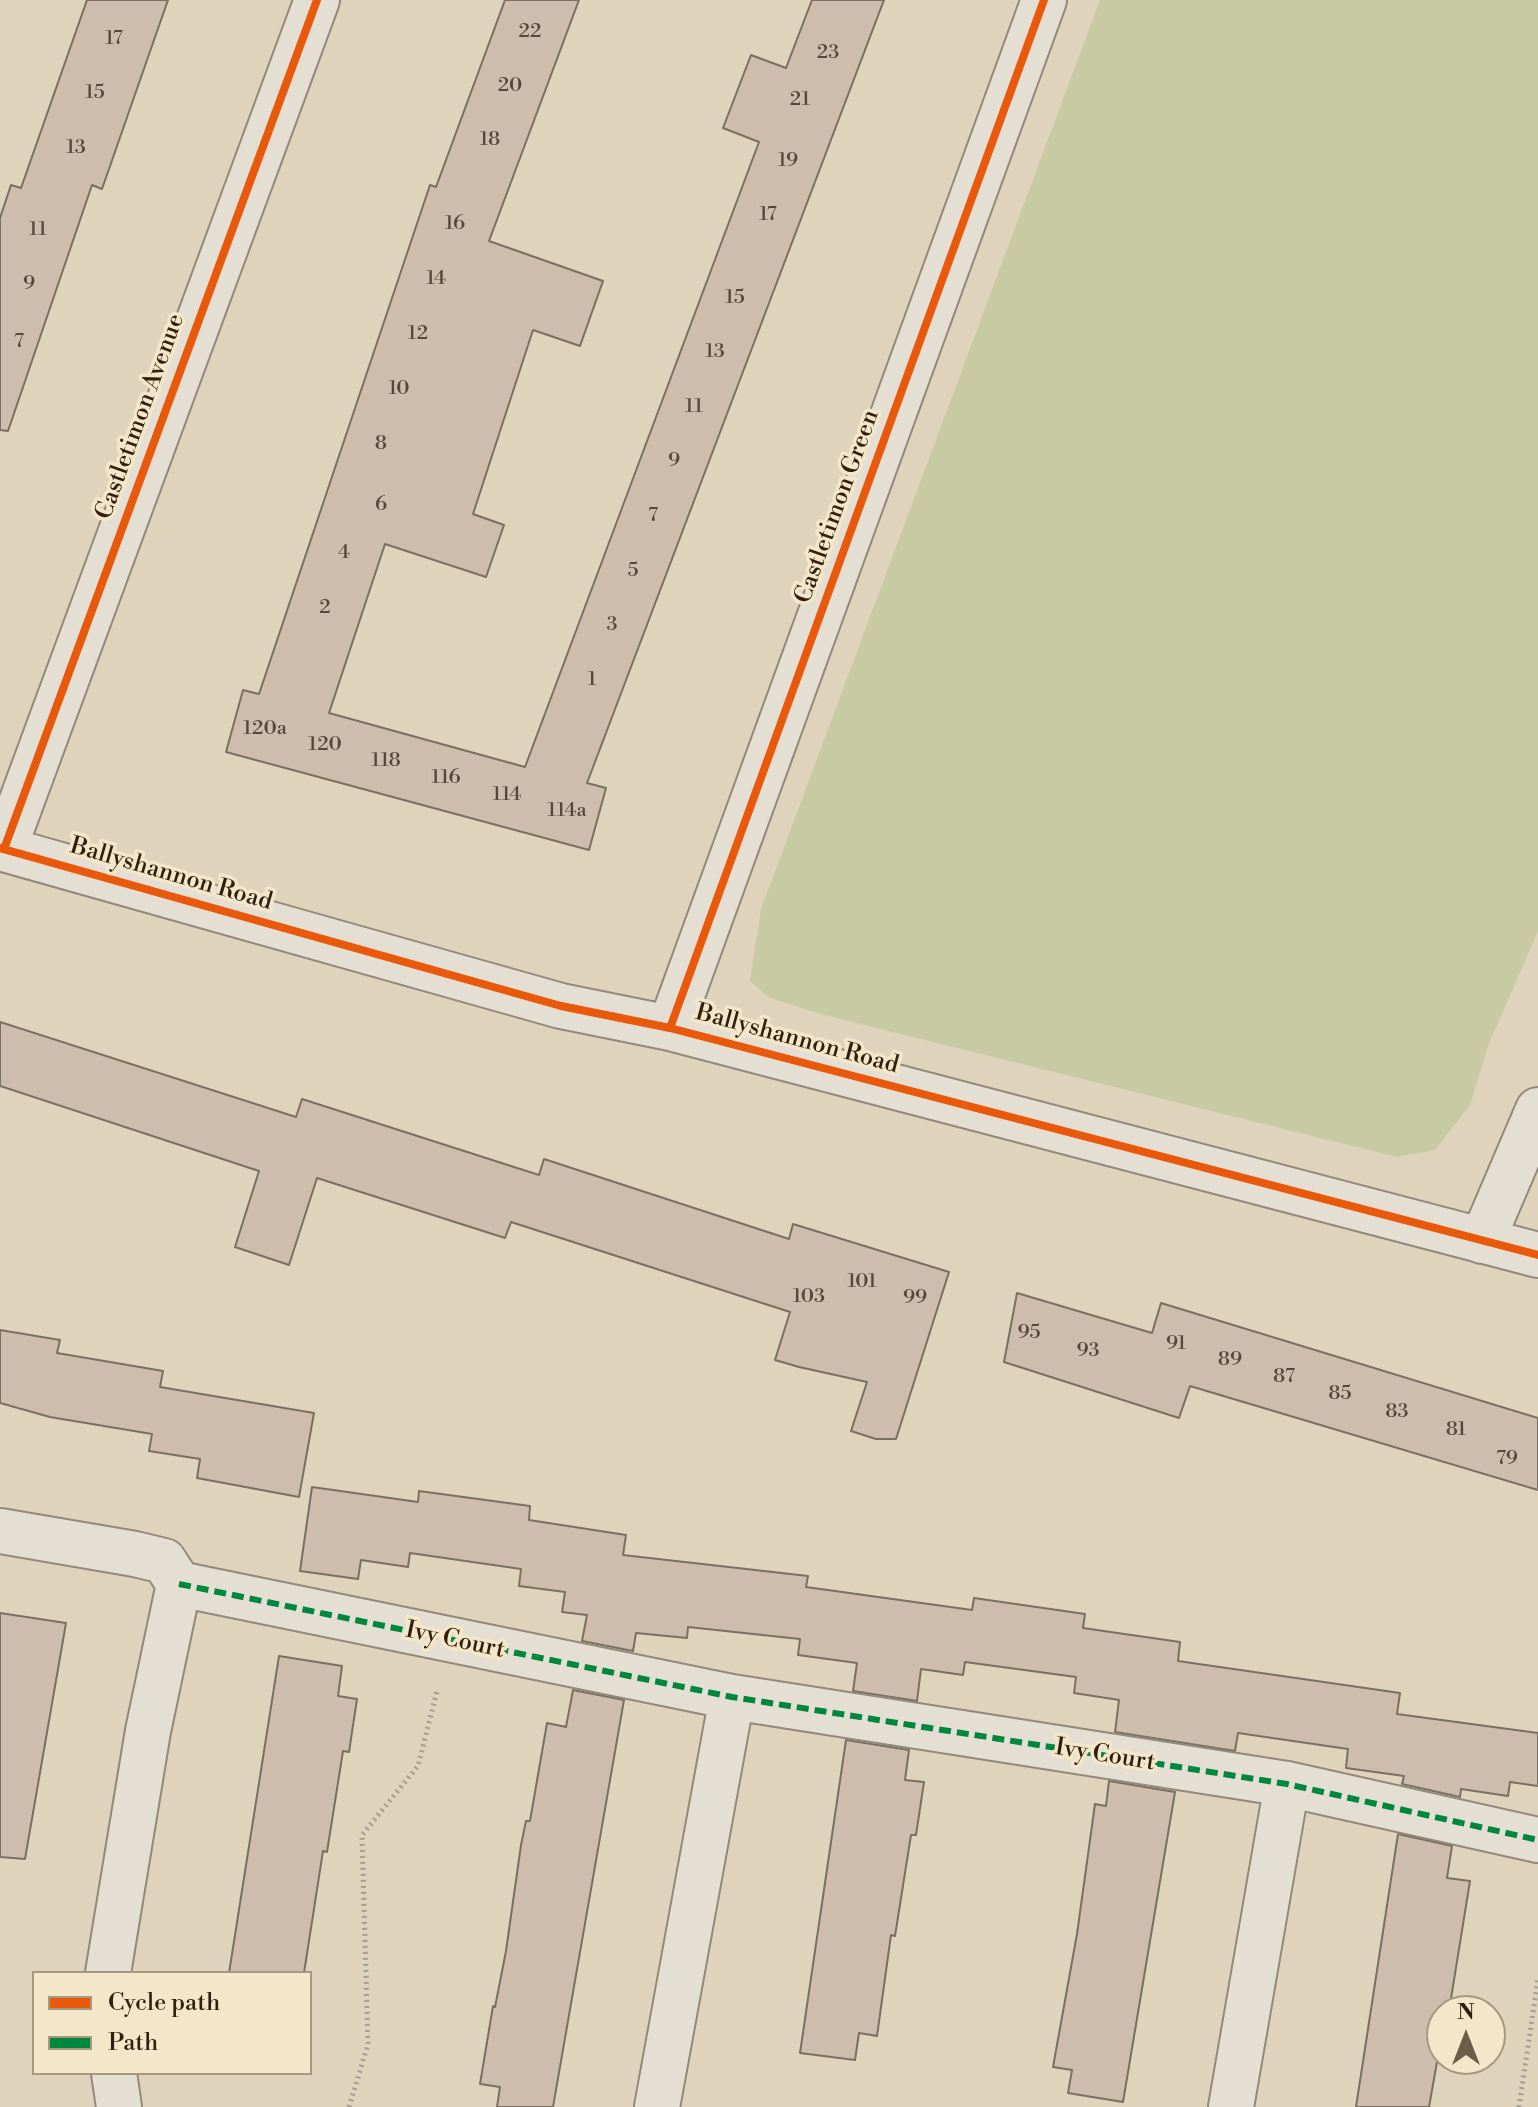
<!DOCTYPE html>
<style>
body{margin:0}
#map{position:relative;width:1538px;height:2107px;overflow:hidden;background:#dfd4bb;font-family:"Libre Bodoni",serif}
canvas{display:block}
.legend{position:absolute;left:32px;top:1971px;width:280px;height:104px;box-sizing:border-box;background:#f4e7c9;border:2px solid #a6977f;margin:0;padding:10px 14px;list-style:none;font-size:24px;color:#301e10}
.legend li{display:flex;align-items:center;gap:16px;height:40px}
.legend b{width:40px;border:2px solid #a6977f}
.north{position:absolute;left:1426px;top:1995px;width:80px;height:80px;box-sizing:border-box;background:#f4e7c9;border:2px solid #a6977f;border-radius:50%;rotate:0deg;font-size:22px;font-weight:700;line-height:32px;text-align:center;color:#301e10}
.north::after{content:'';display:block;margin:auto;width:28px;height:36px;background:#6d5e4c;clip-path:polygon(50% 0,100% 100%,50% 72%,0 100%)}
</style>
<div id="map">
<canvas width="1538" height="2107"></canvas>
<ul class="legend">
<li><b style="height:10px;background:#e8590c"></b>Cycle path</li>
<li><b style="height:10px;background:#00873e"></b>Path</li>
</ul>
<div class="north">N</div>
</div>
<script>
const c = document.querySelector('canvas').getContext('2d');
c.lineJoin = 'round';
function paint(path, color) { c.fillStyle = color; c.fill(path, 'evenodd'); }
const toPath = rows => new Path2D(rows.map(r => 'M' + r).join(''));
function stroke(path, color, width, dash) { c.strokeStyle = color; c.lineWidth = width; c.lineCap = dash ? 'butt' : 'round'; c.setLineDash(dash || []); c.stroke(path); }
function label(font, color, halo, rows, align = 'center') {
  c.font = font + ' "Libre Bodoni",serif'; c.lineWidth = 7; c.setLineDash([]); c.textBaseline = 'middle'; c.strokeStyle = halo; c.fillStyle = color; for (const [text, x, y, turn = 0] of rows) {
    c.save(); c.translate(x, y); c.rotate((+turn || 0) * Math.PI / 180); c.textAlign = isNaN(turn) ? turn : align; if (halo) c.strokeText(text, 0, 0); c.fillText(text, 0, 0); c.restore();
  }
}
const green = toPath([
 [1100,0,1538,0,1538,931,1488,1046,1470,1105,1435,1150,1397,1157,820,1014,768,997,750,981,761,909]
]);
const building = toPath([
 [87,0,168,0,102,189,92,185,8,431,0,430,0,218,11,185,21,188,87,0],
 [505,0,579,0,489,241,603,281,580,346,533,330,473,514,504,525,486,577,385,544,329,713,525,767,759,142,723,128,751,55,786,68,812,0,884,0,587,783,606,788,589,850,226,752,243,690,259,694,430,185,436,187,505,0],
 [0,1022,296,1117,302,1099,539,1175,544,1159,789,1239,793,1224,949,1272,896,1439,876,1439,851,1431,867,1382,799,1367,775,1360,790,1312,511,1222,505,1238,317,1178,289,1265,235,1247,259,1171,0,1086,0,1022],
 [1017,1293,1152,1333,1161,1303,1538,1418,1538,1490,1190,1386,1179,1418,1004,1362,1017,1293],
 [0,1330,60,1340,57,1353,163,1371,160,1387,314,1413,299,1497,197,1478,200,1459,149,1451,152,1434,50,1417,0,1403,0,1330],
 [312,1487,418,1502,419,1491,530,1506,529,1520,626,1535,623,1555,808,1576,806,1587,972,1610,974,1598,1085,1614,1083,1628,1180,1642,1178,1661,1400,1693,1397,1714,1538,1733,1538,1786,1510,1782,1508,1796,1461,1789,1460,1797,1402,1784,1404,1776,1346,1768,1348,1749,1238,1733,1235,1751,1115,1732,1119,1700,1074,1693,1076,1677,965,1662,963,1675,921,1669,917,1701,853,1691,857,1663,798,1655,800,1639,688,1627,687,1638,636,1633,633,1651,582,1641,587,1615,562,1612,565,1592,519,1586,521,1569,410,1553,408,1567,361,1560,358,1579,300,1571,312,1487],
 [0,1613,66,1623,25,1859,0,1857,0,1613],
 [279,1656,342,1666,338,1696,357,1699,349,1752,343,1751,327,1852,323,1851,304,1973,229,1973,279,1656],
 [573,1690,624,1700,553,2107,497,2107,500,2087,480,2084,493,2006,495,2007,506,1951,521,1845,526,1821,530,1821,547,1723,566,1727,573,1690],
 [846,1740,909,1750,905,1780,924,1782,916,1835,911,1835,895,1936,891,1935,877,2036,859,2033,855,2060,800,2053,846,1740],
 [1109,1781,1175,1792,1123,2102,1068,2093,1072,2070,1053,2067,1077,1934,1095,1804,1106,1806,1109,1781],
 [1398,1834,1452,1846,1447,1878,1470,1881,1449,2011,1442,2011,1442,2034,1429,2107,1356,2107,1398,1834]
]);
const path = toPath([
 [349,2107,368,2044,362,1835,418,1766,437,1691],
 [1519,2107,1538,1979]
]);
const minor = toPath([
 [0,848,561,1006,670,1028,1538,1255],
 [4,849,317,0],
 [670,1028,1044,0],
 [1482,1241,1538,1110],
 [0,1531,135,1554,164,1561,179,1584,148,1731,108,1973],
 [179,1584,732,1697,1287,1784,1538,1840],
 [114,2073,119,2107],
 [657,2107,732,1697],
 [1231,2107,1287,1784]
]);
const quiet = toPath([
 [179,1584,732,1697,1287,1784,1538,1840]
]);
const cycleway = toPath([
 [0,848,561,1006,670,1028,1538,1255],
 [4,849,317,0],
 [670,1028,1044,0]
]);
const numberNames = [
 ["22",530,32],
 ["17",114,39],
 ["23",828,53],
 ["20",510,86],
 ["15",95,93],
 ["21",800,100],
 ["18",490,140],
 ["13",76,148],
 ["19",788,161],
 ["17",768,215],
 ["16",455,224],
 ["11",38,230],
 ["14",436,279],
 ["9",29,284],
 ["15",735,298],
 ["12",418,334],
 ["7",19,342],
 ["13",715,352],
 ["10",399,389],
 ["11",694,407],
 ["8",381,444],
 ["9",674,461],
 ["6",381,505],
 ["7",653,516],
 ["4",344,553],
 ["5",633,571],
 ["2",325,608],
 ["3",612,625],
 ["1",592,680],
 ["120a",265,729],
 ["120",325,745],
 ["118",386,761],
 ["116",446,778],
 ["114",507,795],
 ["114a",567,811],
 ["101",862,1282],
 ["103",809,1297],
 ["99",915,1298],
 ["95",1029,1333],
 ["91",1176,1344],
 ["93",1088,1351],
 ["89",1230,1360],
 ["87",1284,1377],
 ["85",1340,1394],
 ["83",1397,1412],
 ["81",1456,1430],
 ["79",1507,1459]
];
const streetNames = [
 ["Castletimon Avenue",141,417,-70],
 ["Castletimon Green",838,507,-70],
 ["Ballyshannon Road",171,875,16],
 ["Ballyshannon Road",797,1040,15],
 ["Ivy Court",455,1641,12],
 ["Ivy Court",1105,1756,9]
];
paint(green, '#c7caa2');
paint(building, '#cebdac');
stroke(building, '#797062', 2);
stroke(minor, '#92897a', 48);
stroke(path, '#a49e93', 5, [2, 4]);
stroke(minor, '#e5dfd3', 44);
stroke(quiet, '#00873e', 6, [12, 6]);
stroke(cycleway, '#e8590c', 8);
label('20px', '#584638', null, numberNames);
label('24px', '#301e10', '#f4e7c9', streetNames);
</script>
